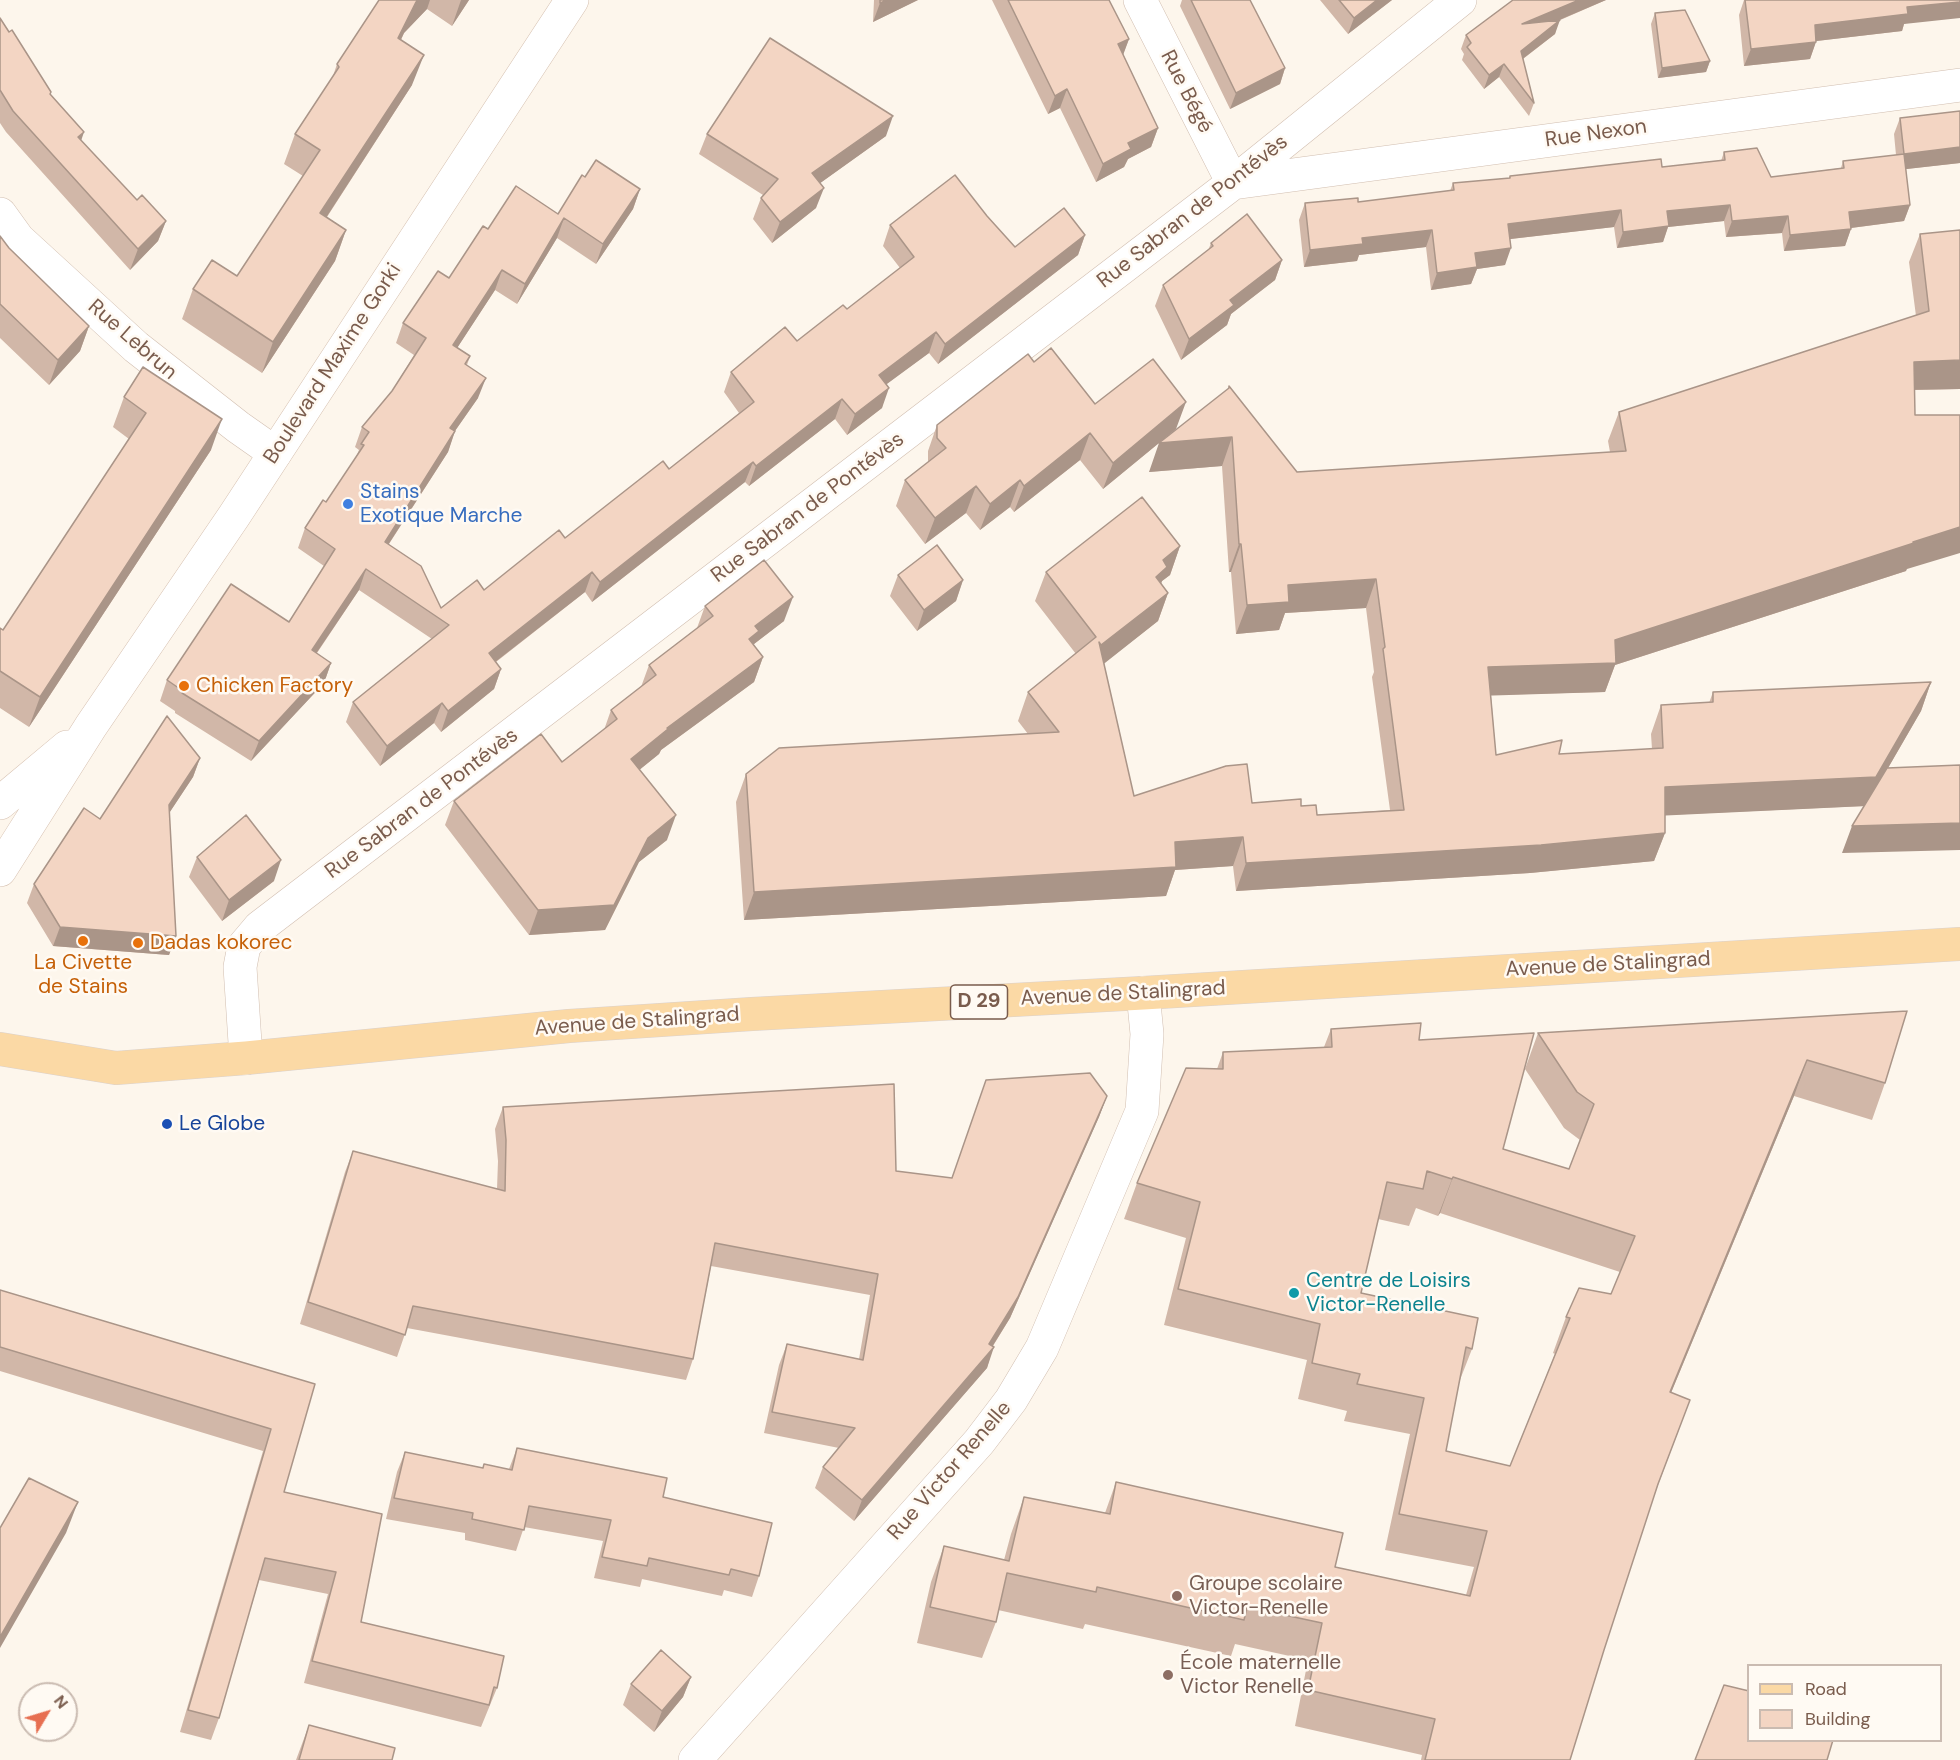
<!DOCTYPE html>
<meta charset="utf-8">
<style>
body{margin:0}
#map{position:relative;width:1960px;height:1760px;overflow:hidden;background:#fdf6ec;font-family:"DM Sans",sans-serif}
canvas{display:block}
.legend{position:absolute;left:1747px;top:1664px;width:195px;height:78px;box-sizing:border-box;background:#fffaf3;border:2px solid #cabbb1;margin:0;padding:8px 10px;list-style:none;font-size:18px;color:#7a5c4d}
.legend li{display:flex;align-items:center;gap:12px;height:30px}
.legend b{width:30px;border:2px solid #cabbb1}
.north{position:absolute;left:18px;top:1682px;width:60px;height:60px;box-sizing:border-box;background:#fffaf3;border:2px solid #cabbb1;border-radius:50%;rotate:52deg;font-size:16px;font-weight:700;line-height:24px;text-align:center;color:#7a5c4d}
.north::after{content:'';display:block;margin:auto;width:21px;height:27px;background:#e76f51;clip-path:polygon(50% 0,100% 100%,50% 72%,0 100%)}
</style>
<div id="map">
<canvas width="1960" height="1760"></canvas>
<ul class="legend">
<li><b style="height:8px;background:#fbd9a5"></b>Road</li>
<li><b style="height:16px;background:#f3d5c3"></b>Building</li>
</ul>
<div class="north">N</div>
</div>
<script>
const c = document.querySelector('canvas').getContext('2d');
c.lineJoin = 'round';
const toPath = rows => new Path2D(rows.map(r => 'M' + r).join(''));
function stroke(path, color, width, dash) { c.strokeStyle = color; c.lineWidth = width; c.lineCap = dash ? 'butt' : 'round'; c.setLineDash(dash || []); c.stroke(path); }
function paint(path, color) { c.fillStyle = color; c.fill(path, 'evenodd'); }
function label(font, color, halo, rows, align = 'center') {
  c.font = font + ' "DM Sans",sans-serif'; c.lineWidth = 5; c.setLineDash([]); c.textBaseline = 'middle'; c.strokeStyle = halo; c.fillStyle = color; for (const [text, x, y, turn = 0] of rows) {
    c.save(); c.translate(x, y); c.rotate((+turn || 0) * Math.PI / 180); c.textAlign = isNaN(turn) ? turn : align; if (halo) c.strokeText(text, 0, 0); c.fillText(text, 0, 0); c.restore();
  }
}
const minor = toPath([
 [1140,0,1233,183,1960,85],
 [0,214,18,239,136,347,238,427,275,453],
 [246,1058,240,967,244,946,260,927,1233,183,1460,0],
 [695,1760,979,1442,1011,1400,1042,1348,1142,1111,1147,1034,1143,993]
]);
const secondary = toPath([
 [0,803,67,747],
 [0,870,91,726,234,516,572,0]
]);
const primary = toPath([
 [0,1049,116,1068,246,1058,569,1026,752,1014,1143,993,1960,944]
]);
const wall = toPath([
 [379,0,469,0,452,26,427,9,404,33,401,40,412,85,327,217,346,230,335,261,262,373,182,319,193,289,237,276,303,176,284,164,295,134,332,79,337,64],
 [874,0,918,0,873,22],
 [992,0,1109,0,1129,39,1123,54,1158,128,1151,147,1128,159,1124,167,1096,182,1060,108,1048,114],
 [1182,0,1250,0,1285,68,1280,84,1230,109,1180,6],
 [1320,0,1392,0,1348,34],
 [1513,0,1606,0,1558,21,1555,34,1523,59,1534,103,1529,116,1499,77,1484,89,1462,60,1464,54,1461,49,1466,35],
 [1744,0,1960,0,1904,24,1902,31,1816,41,1810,59,1744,66,1739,15],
 [1655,13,1710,61,1706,72,1658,78,1651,24],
 [0,18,51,92,50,94,81,141,137,200,166,221,158,241,130,270,6,132,0,123],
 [1960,111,1960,163,1906,169,1910,205,1904,221,1851,228,1845,246,1784,251,1782,233,1726,237,1724,221,1668,227,1663,242,1617,248,1614,227,1510,239,1505,265,1477,269,1471,284,1431,290,1426,247,1359,255,1357,261,1304,267,1299,220,1305,203,1358,202,1450,191,1453,183,1509,178,1510,176,1662,167,1721,161,1724,152,1771,177,1841,168,1843,161,1896,155,1894,134,1900,118],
 [707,134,886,136,820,183,816,208,772,243,753,219,761,198,763,195,699,154],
 [585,177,640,189,633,209,596,264,557,238,517,304,495,290,457,348,470,356,467,365,478,398,455,431,448,452,389,544,441,608,484,590,565,538,669,469,739,413,724,392,731,372,797,341,847,309,900,268,883,246,890,225,987,216,1015,247,1085,235,1078,255,938,364,929,353,886,384,882,408,847,435,835,419,749,486,745,482,592,602,585,592,496,662,501,669,494,689,441,732,434,723,380,766,346,722,353,702,432,639,359,590,317,653,331,663,324,683,251,761,175,713,175,711,160,701,167,680,289,622,324,566,298,548,305,528,326,502,356,457,359,450,355,447,362,427,392,391,414,355,396,343,403,323,449,278,488,229,558,214],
 [1920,234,1960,389,1914,390,1906,571,1615,665,1605,692,1491,695,1496,755,1559,754,1652,749,1651,734,1661,705,1709,703,1713,692,1931,682,1921,711,1888,768,1842,853,1864,806,1665,815,1665,833,1654,861,1530,873,1236,891,1233,866,1175,870,1166,896,744,920,736,802,746,774,1028,734,1018,721,1028,692,1076,654,1035,601,1046,572,1180,546,1170,575,1162,581,1161,583,1168,593,1158,621,1104,663,1134,796,1301,806,1317,815,1390,810,1372,677,1374,672,1366,608,1285,613,1279,630,1236,634,1231,572,1229,572,1222,466,1149,472,1228,390,1229,386,1297,472,1610,452,1608,441,1619,412,1916,316,1909,262],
 [0,236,9,248,89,326,80,351,49,385,0,338],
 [1211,243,1282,260,1275,280,1231,314,1227,325,1181,360,1155,306,1163,285,1208,251],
 [1034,362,1095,404,1176,429,1103,489,1080,460,1014,512,1010,507,980,530,966,513,925,544,896,506,905,480,928,462,928,451,937,425],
 [124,397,211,450,29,727,0,708,0,628,3,630,129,439,113,427],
 [898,575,963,580,956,601,917,631,890,596],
 [705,606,784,621,754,644,754,645,763,657,754,682,661,750,659,754,639,770,667,840,639,862,605,930,529,935,445,825,454,801,562,762,604,730,611,710,641,687,649,665,697,628],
 [200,758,193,777,169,813,176,936,169,955,53,946,27,903,34,884,100,819],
 [197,857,274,881,222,921,189,877],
 [1907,1011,1885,1083,1872,1120,1794,1096,1671,1393,1690,1400,1654,1496,1604,1650,1570,1760,1421,1760,1422,1755,1295,1726,1308,1660,1235,1644,1231,1656,1085,1624,1083,1629,998,1610,996,1622,982,1658,917,1643,931,1582,944,1546,1004,1560,1011,1534,1024,1497,1105,1513,1116,1482,1335,1567,1466,1595,1474,1567,1385,1550,1410,1434,1344,1421,1347,1411,1298,1399,1307,1360,1164,1325,1186,1238,1124,1219,1137,1183,1217,1069,1223,1052,1324,1047,1331,1029,1419,1040,1503,1149,1569,1169,1580,1140,1564,1128,1525,1069,1538,1033],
 [1416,1208,1438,1216,1440,1213,1620,1272,1611,1294,1566,1317,1553,1353,1555,1354,1510,1466,1446,1451,1458,1385,1472,1349,1361,1293,1378,1219,1409,1226],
 [986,1080,1107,1096,1099,1117,1010,1318,993,1346,987,1368,854,1521,815,1488,823,1467,839,1448,764,1433,779,1365,787,1344,859,1359,870,1295,711,1266,693,1359,686,1380,407,1328,397,1357,300,1324,345,1172,353,1151,497,1189,498,1161,495,1129,503,1107,896,1171,952,1178],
 [0,1290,315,1384,284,1492,382,1514,361,1622,497,1688,481,1727,304,1683,328,1594,259,1580,219,1718,211,1740,180,1732,263,1451,0,1371],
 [517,1448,663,1497,759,1576,752,1597,724,1590,722,1596,642,1579,640,1587,594,1578,603,1541,524,1527,516,1551,465,1540,465,1533,386,1519,397,1472,405,1452,483,1468,509,1469],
 [691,1677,683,1697,654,1732,623,1705,631,1684],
 [309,1725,392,1760,296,1760]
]);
const shadedWall = toPath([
 [418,0,430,0,427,9,404,33,387,68,398,38,416,2],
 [461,0,469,0,452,26],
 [887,0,918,0,873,22,880,3],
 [1377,0,1392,0,1348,34,1354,18],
 [1579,0,1606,0,1517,38,1522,24],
 [1960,2,1960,18,1904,24,1902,31,1808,42,1815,25,1907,7],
 [1560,20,1555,34,1516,64,1521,51],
 [1129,39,1122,58,1118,44],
 [1816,42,1810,59,1744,66,1751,49],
 [424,55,412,85,309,244,320,213],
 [1710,61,1706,72,1658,78,1662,68],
 [1504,64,1499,77,1484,89,1489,75],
 [1285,68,1280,84,1230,109,1236,93],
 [1067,89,1060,108,1048,114,1055,96],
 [893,116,886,136,805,194,812,173],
 [1158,128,1151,147,1128,159,1124,167,1096,182,1103,164,1128,143],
 [84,132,77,153,78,137],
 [1960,147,1960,163,1898,170,1904,154],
 [824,188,816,208,772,243,780,222],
 [640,189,633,209,596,264,603,244],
 [1730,205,1724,221,1668,227,1663,242,1617,248,1623,232,1667,211],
 [1910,205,1904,221,1843,229,1849,212],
 [1621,210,1614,227,1502,240,1508,224],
 [1788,216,1782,233,1726,237,1732,221],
 [564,218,557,238,517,304,525,284],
 [166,221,158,241,130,270,138,249],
 [1851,229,1845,246,1784,251,1790,235],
 [346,230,335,261,262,373,273,342],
 [1432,230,1426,247,1359,255,1357,261,1304,267,1310,250,1362,238],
 [1085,235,1078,255,938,364,945,344],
 [1511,248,1505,265,1477,269,1471,284,1431,290,1437,273,1475,253],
 [1282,260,1275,280,1231,314,1227,325,1181,360,1189,339,1230,300],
 [502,270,495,290,446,365,453,345],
 [89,326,80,351,49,385,58,360],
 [936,332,929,353,872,395,879,375],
 [1960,360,1960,389,1904,390,1914,362],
 [486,378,478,398,443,448,450,428],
 [889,388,882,408,847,435,855,414],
 [842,399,835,419,749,486,756,466],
 [1186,402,1176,429,1103,489,1113,463],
 [222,419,211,450,29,727,40,697],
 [455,431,448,452,377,562,385,542],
 [1090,433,1080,460,1014,512,1024,486],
 [1232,437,1222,466,1149,472,1159,443],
 [753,462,745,482,592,602,600,582],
 [1020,480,1010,507,980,530,990,504],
 [976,486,966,513,925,544,935,518],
 [1960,527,1960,553,1907,569,1906,571,1615,665,1605,692,1477,696,1488,667,1615,640,1913,542],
 [1239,544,1241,544,1231,572,1229,572],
 [1180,546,1170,575,1162,581,1157,595,1156,577,1163,560],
 [366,569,359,590,305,670,312,650],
 [592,572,585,592,481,673,489,653],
 [1376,579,1366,608,1285,613,1279,630,1236,634,1247,605,1288,585],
 [963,580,956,601,917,631,924,610],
 [1168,593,1158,621,1091,674,1101,645],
 [793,597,784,621,754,644,750,655,749,639,755,626],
 [763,657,754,682,661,750,659,754,622,784,631,759,667,728],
 [331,663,324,683,251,761,259,741],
 [501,669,494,689,441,732,448,711],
 [1931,682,1921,711,1866,806,1655,816,1665,787],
 [442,703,434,723,380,766,387,746],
 [200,758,193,777,162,824,169,805],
 [676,815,667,840,639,862,605,930,529,935,538,910,648,838],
 [1960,823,1960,850,1842,853,1852,826],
 [1665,833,1654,861,1530,873,1236,891,1246,863],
 [1243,837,1233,866,1175,870,1166,896,744,920,754,892,1175,842],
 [281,860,274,881,222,921,229,900],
 [60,927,176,936,169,955,53,946],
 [1807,1060,1794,1096,1656,1429,1670,1392],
 [1107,1096,1099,1117,1010,1318,987,1355,994,1347,987,1368,854,1521,862,1500],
 [1453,1177,1440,1213,1438,1216,1452,1179],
 [78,1502,66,1533,0,1648,0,1637],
 [691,1677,683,1697,654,1732,662,1711]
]);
const building = toPath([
 [379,0,418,0,416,2,398,38,424,55,320,213,346,230,273,342,193,289,212,260,237,276,320,150,295,134,339,67,337,64,379,0],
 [880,0,887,0,880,3,880,0],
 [1008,0,1109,0,1129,39,1118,44,1158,128,1128,143,1131,149,1103,164,1067,89,1055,96,1008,0],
 [1191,0,1250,0,1285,68,1236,93,1191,0],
 [1339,0,1377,0,1354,18,1339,0],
 [1513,0,1579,0,1522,24,1560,20,1521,51,1534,103,1504,64,1489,75,1467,47,1471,43,1466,35,1513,0],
 [1745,0,1960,0,1960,2,1907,7,1908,14,1815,25,1816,42,1751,49,1745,0],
 [1685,10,1710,61,1662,68,1655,13,1685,10],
 [0,18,9,32,12,30,51,92,50,94,84,132,78,137,137,200,142,195,166,221,138,249,13,111,0,90,0,18],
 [770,38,893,116,812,173,824,188,780,222,761,198,778,179,707,134,770,38],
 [1960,111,1960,147,1904,154,1910,205,1849,212,1851,229,1790,235,1788,216,1732,221,1730,205,1667,211,1669,226,1623,232,1621,210,1508,224,1511,248,1475,253,1477,267,1437,273,1432,230,1362,238,1363,244,1310,250,1305,203,1358,198,1358,202,1454,190,1453,183,1510,178,1510,176,1661,159,1662,167,1725,160,1724,152,1757,148,1771,177,1844,168,1843,161,1904,154,1900,118,1960,111],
 [596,160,640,189,603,244,564,218,525,284,502,270,453,345,470,356,465,364,486,378,450,428,455,431,385,542,421,566,441,608,477,580,484,590,559,530,565,538,663,461,669,469,754,402,731,372,785,327,797,341,843,305,847,309,914,257,890,225,955,175,987,216,1015,247,1064,208,1085,235,945,344,936,332,879,375,889,388,855,414,842,399,756,466,753,462,600,582,592,572,489,653,501,669,448,711,442,703,387,746,353,702,449,625,366,569,312,650,331,663,259,741,182,693,183,691,167,680,231,584,289,622,335,549,305,528,323,500,326,502,364,445,361,444,369,432,362,427,392,391,426,338,403,323,438,271,449,278,483,226,488,229,516,186,558,214,582,175,585,177,596,160],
 [1247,214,1282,260,1230,300,1234,305,1189,339,1163,285,1213,246,1211,243,1247,214],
 [1960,230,1960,360,1914,362,1915,415,1960,415,1960,527,1913,542,1917,542,1615,640,1616,663,1488,667,1496,755,1562,740,1559,754,1663,748,1661,705,1713,702,1713,692,1931,682,1876,777,1665,787,1665,833,1541,845,1246,863,1243,837,1175,842,1176,867,754,892,746,774,779,748,1059,732,1028,692,1096,637,1046,572,1142,497,1180,546,1163,560,1167,567,1156,577,1168,593,1101,645,1099,642,1134,796,1226,766,1247,764,1252,803,1301,799,1301,806,1316,805,1317,815,1404,810,1383,649,1385,647,1376,579,1288,585,1289,602,1247,605,1241,544,1239,544,1232,437,1159,443,1229,388,1229,386,1297,472,1626,451,1619,412,1929,311,1920,234,1960,230],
 [0,236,9,248,89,326,58,360,0,304,0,236],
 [1051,348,1095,404,1153,359,1186,402,1113,463,1090,433,1024,486,1020,480,990,504,976,486,935,518,905,480,946,448,937,438,937,425,1028,354,1034,362,1051,348],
 [143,367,222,419,40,697,0,671,0,628,3,630,146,413,124,397,143,367],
 [937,545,963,580,924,610,898,575,937,545],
 [764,560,793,597,755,626,759,631,749,639,763,657,667,728,668,729,631,759,676,815,648,838,614,905,538,910,454,801,541,734,562,762,617,719,611,710,656,675,649,665,713,616,705,606,764,560],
 [167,716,200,758,169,805,176,936,60,927,34,884,84,808,100,819,167,716],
 [1960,765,1960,823,1852,826,1887,768,1960,765],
 [246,815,281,860,229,900,197,857,246,815],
 [1907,1011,1885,1083,1807,1060,1670,1392,1690,1400,1658,1484,1604,1650,1570,1760,1425,1760,1435,1719,1308,1690,1322,1623,1247,1607,1244,1620,1097,1587,1096,1592,1007,1573,996,1622,930,1607,944,1546,1009,1561,1024,1497,1110,1514,1116,1482,1343,1533,1335,1567,1470,1596,1487,1531,1399,1514,1424,1398,1357,1384,1360,1374,1312,1363,1320,1324,1178,1289,1200,1202,1137,1183,1186,1068,1223,1069,1223,1052,1332,1047,1331,1029,1421,1023,1419,1040,1534,1033,1503,1149,1569,1169,1594,1104,1577,1092,1538,1033,1907,1011],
 [1427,1171,1452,1179,1453,1177,1635,1236,1611,1294,1579,1288,1566,1317,1570,1318,1510,1466,1446,1451,1466,1347,1472,1349,1478,1318,1361,1293,1387,1182,1423,1189,1427,1171],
 [1090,1073,1107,1096,1018,1297,989,1344,994,1347,862,1500,823,1467,855,1428,772,1412,787,1344,863,1360,878,1274,715,1243,693,1359,413,1306,405,1335,308,1302,353,1151,505,1191,506,1140,503,1107,894,1084,896,1171,952,1178,986,1080,1090,1073],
 [0,1290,315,1384,284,1492,382,1514,361,1622,504,1656,497,1688,494,1687,489,1705,312,1661,336,1572,265,1558,219,1718,188,1710,271,1429,0,1347,0,1290],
 [517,1448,667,1478,663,1497,772,1523,759,1576,731,1569,729,1575,649,1558,647,1566,602,1557,611,1520,529,1506,524,1530,472,1519,473,1513,394,1498,405,1452,483,1468,484,1464,512,1470,517,1448],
 [29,1478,78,1502,0,1637,0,1528,29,1478],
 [661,1650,691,1677,662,1711,631,1684,661,1650],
 [1724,1685,1749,1691,1749,1740,1833,1740,1827,1760,1695,1760,1724,1685],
 [309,1725,395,1748,392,1760,299,1760,309,1725]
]);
const markers = [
 [348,504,6,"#3f7fe0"],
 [184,686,6,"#e8710a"],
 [83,941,6,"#e8710a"],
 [138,943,6,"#e8710a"],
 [167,1124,6,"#1a4fb4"],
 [1294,1293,6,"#0f9aa8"],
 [1177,1596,6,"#8d6e63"],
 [1168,1675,6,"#8d6e63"]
];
const shields = [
 [979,1002,57]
];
const shieldNames = [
 ["D 29",979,1002]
];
const streetNames = [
 ["Rue Bégé",1186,92,63],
 ["Rue Nexon",1596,134,-8],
 ["Rue Sabran de Pontévès",1193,212,-38],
 ["Rue Lebrun",132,340,41],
 ["Boulevard Maxime Gorki",333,364,-57],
 ["Rue Sabran de Pontévès",808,508,-37],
 ["Rue Sabran de Pontévès",422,804,-37],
 ["Avenue de Stalingrad",1608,965,-3],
 ["Avenue de Stalingrad",1123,994,-3],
 ["Avenue de Stalingrad",637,1022,-4],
 ["Rue Victor Renelle",950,1471,-49]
];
const shopNames = [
 ["Stains",360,492],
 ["Exotique Marche",360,516]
];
const foodNames = [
 ["Chicken Factory",196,686],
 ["Dadas kokorec",150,943],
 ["La Civette",83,963,"center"],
 ["de Stains",83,987,"center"]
];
const transitNames = [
 ["Le Globe",179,1124]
];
const cultureNames = [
 ["Centre de Loisirs",1306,1281],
 ["Victor-Renelle",1306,1305]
];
const educationNames = [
 ["Groupe scolaire",1189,1584],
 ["Victor-Renelle",1189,1608],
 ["École maternelle",1180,1663],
 ["Victor Renelle",1180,1687]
];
stroke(minor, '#d1beb0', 34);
stroke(secondary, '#d6c0b0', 34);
stroke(primary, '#dad1cd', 34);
stroke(minor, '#fff', 33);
stroke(secondary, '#fff', 33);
stroke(primary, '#fbd9a5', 33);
paint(wall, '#d1b7a8');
paint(shadedWall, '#aa9588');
paint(building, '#f3d5c3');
stroke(building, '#aa9588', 1.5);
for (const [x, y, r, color] of markers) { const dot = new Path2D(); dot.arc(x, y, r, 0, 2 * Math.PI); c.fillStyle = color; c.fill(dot); stroke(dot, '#fffaf3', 2); }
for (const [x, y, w] of shields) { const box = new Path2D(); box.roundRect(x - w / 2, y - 17, w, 34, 4.5); c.fillStyle = '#fffaf3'; c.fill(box); stroke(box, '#7a5c4d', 1.5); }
label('bold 20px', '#7a5c4d', null, shieldNames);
label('21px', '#7a5c4d', '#fffaf3', streetNames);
label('21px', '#366cbe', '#fffaf3', shopNames, 'left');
label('21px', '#c56008', '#fffaf3', foodNames, 'left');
label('21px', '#164399', '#fffaf3', transitNames, 'left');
label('21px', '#0d838f', '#fffaf3', cultureNames, 'left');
label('21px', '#785e54', '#fffaf3', educationNames, 'left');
</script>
